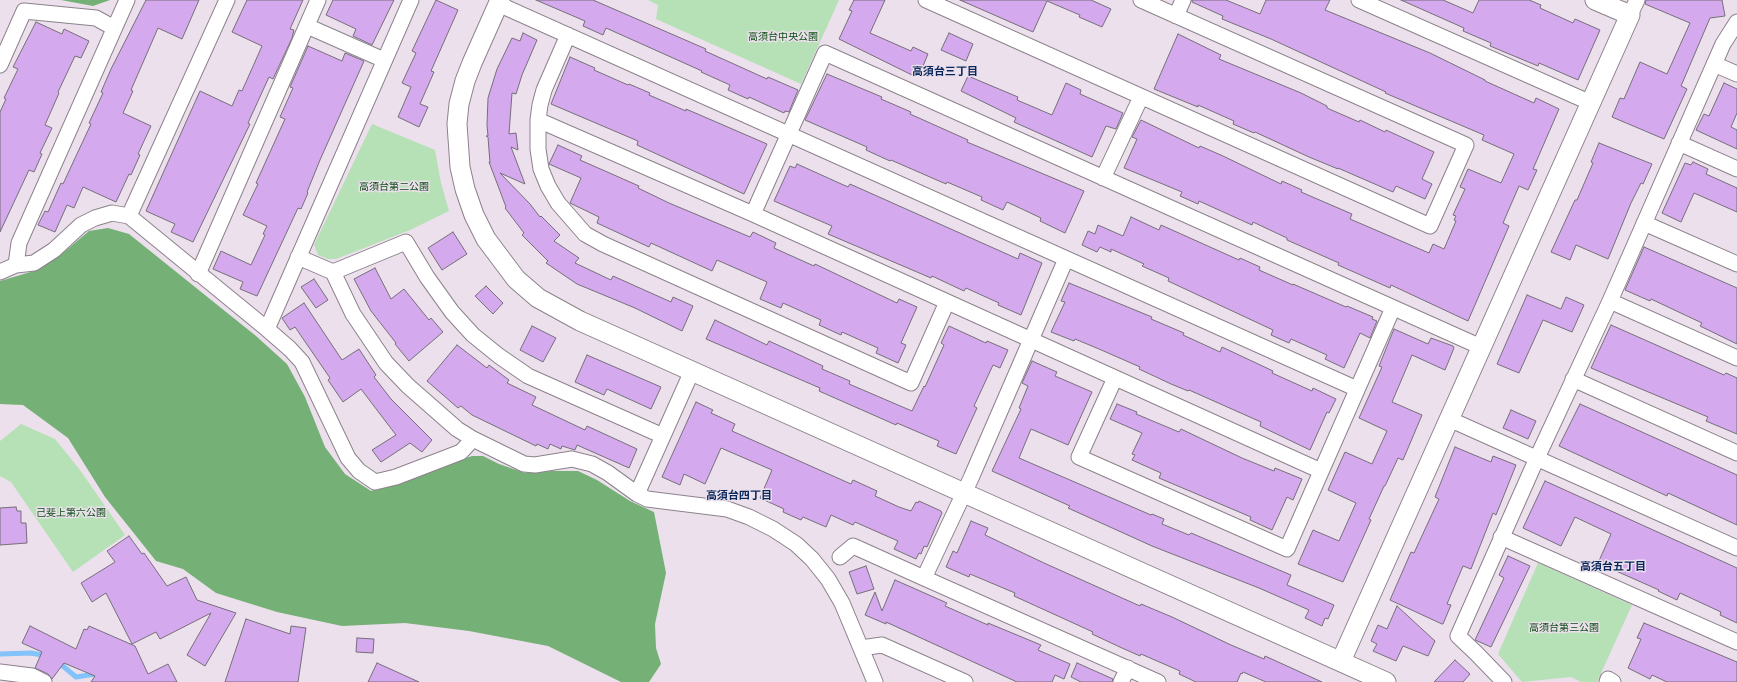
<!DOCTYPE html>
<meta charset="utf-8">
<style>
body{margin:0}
canvas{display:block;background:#ebe0eb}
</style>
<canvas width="1737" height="682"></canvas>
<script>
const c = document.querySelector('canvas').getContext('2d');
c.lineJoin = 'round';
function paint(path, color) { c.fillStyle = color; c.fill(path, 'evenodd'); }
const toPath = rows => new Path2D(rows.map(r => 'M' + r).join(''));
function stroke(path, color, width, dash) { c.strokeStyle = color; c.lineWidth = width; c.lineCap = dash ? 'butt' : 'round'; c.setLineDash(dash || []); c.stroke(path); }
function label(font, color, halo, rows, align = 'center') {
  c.font = font + ' "Fira Sans Condensed","Noto Sans JP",sans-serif'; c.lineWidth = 3; c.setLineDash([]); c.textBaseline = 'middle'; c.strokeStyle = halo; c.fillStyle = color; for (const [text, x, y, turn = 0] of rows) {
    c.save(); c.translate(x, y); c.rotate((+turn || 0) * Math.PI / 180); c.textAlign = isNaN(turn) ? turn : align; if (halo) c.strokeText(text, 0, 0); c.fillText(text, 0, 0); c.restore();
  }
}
const green = toPath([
 [648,0,839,0,801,84,656,19,658,5],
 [372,124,435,150,441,183,449,211,410,230,336,259,328,259,318,255,314,245],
 [21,424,55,439,80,470,125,535,73,572,11,482,0,476,0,441],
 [1538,563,1632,605,1597,682,1581,682,1571,677,1522,682,1498,654]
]);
const forest = toPath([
 [61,0,110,0,93,6],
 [108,228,129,234,256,336,287,364,305,397,325,447,345,474,371,491,472,456,483,456,499,464,525,473,552,471,578,471,597,480,630,501,654,512,666,573,655,624,656,648,661,664,649,682,621,682,548,646,469,631,405,623,342,626,277,612,216,593,183,569,156,561,105,497,68,438,23,405,0,404,0,281,34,271,63,253,89,231]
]);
const stream = toPath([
 [0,654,31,653,47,656],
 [58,662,76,677,95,674,107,682]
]);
const building = toPath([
 [146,0,199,0,182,39,158,28,131,90,133,91,123,113,151,126,138,154,140,155,131,175,129,174,116,202,83,187,74,208,67,205,55,232,38,225,45,211,48,212,61,183,63,184,76,156,91,124,89,123,103,93,101,92,111,69,146,0],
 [247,0,303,0,290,29,294,30,292,38,273,79,269,77,248,123,250,124,193,242,171,232,175,224,146,211,200,91,232,106,239,90,242,91,262,46,232,32,247,0],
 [333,0,394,0,372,45,353,36,356,29,326,15,333,0],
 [436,0,458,10,431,71,434,72,420,104,428,107,419,127,398,117,411,87,402,83,416,53,412,51,436,0],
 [536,0,593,0,706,49,705,51,767,79,768,77,798,90,789,112,785,111,784,113,749,97,748,99,728,90,730,85,701,72,702,71,606,28,603,35,583,26,585,21,536,0],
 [854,0,885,0,870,33,911,51,913,47,928,54,921,71,915,68,912,75,839,39,852,11,849,10,854,0],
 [960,0,1091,0,1111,9,1102,27,1079,17,1080,15,1047,1,1033,32,960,0],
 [1192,0,1226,0,1260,14,1266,0,1330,0,1325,10,1430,53,1485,80,1485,81,1534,103,1536,98,1559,109,1533,169,1537,170,1528,190,1519,186,1503,223,1509,226,1468,321,1391,285,1390,288,1338,265,1339,263,1287,240,1287,238,1253,222,1252,225,1199,201,1198,204,1180,196,1182,192,1124,168,1137,139,1132,137,1141,120,1199,148,1200,146,1223,156,1281,184,1282,181,1302,190,1301,192,1352,214,1350,219,1429,253,1433,244,1444,249,1456,221,1454,220,1456,216,1453,215,1465,189,1460,187,1468,169,1501,183,1514,154,1482,140,1484,135,1385,93,1386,92,1271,39,1222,19,1223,16,1192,2,1192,0],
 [1401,0,1443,0,1473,13,1479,0,1529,0,1541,5,1540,8,1573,23,1575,19,1600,30,1578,80,1539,63,1538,66,1490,46,1491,43,1463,31,1464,28,1401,0],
 [1646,0,1722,0,1725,16,1710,18,1681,86,1687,89,1664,139,1612,117,1620,98,1624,99,1640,62,1667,74,1690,23,1645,4,1646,0],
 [36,22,62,34,64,29,89,41,81,58,75,56,58,92,59,93,45,125,52,128,40,153,42,154,34,172,29,170,0,232,0,112,6,99,4,98,18,69,13,67,36,22],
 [523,33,537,40,522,75,516,94,512,93,509,134,516,133,518,150,511,147,525,184,500,173,530,204,540,217,541,216,560,235,554,241,579,258,575,263,611,280,613,276,671,302,673,297,693,306,682,331,635,308,577,284,546,263,548,261,522,235,524,233,505,208,506,207,489,162,490,163,488,137,486,136,488,136,487,125,488,98,497,69,512,38,520,41,523,33],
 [949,33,973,44,966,61,941,50,949,33],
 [1178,34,1221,55,1219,59,1301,93,1327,106,1327,108,1359,122,1360,120,1385,132,1386,130,1434,152,1422,179,1432,184,1425,199,1396,186,1393,192,1338,168,1338,169,1309,157,1255,132,1254,133,1233,124,1234,121,1198,105,1198,107,1154,89,1178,34],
 [308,46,342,61,345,53,364,61,320,160,307,192,308,193,301,209,298,208,257,296,240,289,243,282,213,269,221,251,251,265,265,235,263,234,267,226,243,215,258,184,256,183,285,119,280,117,293,88,290,87,308,46],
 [570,57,595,68,594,70,628,85,629,84,650,93,649,95,686,111,686,109,767,144,744,194,637,145,638,141,551,104,570,57],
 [827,74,882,97,881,99,911,112,910,114,968,140,967,142,1084,191,1065,233,1040,221,1041,218,1007,202,1003,210,981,200,982,197,947,182,946,184,891,160,890,161,866,150,867,147,805,120,827,74],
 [968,76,1018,97,1017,100,1052,115,1066,83,1081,90,1080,94,1123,113,1116,129,1106,126,1092,157,1014,122,1016,118,961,91,968,76],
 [1724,83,1737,89,1737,113,1731,127,1737,130,1737,149,1696,130,1704,114,1709,116,1724,83],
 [1599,143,1652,164,1643,184,1641,183,1631,203,1608,259,1576,245,1570,260,1551,252,1575,200,1577,200,1593,163,1591,162,1599,143],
 [558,145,582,156,580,160,639,186,638,188,669,203,750,237,753,232,776,243,774,248,814,266,815,264,897,303,899,299,917,307,901,343,906,345,898,363,876,353,878,348,842,332,841,335,819,325,821,320,783,303,781,308,760,299,767,282,717,260,712,271,651,243,649,247,597,223,599,217,570,203,581,178,549,164,558,145],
 [1693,162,1708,169,1706,174,1737,188,1737,212,1694,193,1681,222,1662,213,1685,163,1691,165,1693,162],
 [797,164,848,187,850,184,1018,259,1020,253,1042,263,1021,315,998,305,999,303,966,288,964,291,932,276,931,278,828,234,832,226,774,201,790,166,795,168,797,164],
 [1131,217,1159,230,1161,225,1239,260,1240,258,1260,267,1259,270,1293,285,1293,284,1346,307,1347,306,1373,317,1372,319,1377,321,1370,338,1360,333,1344,368,1325,359,1327,355,1291,339,1289,343,1271,335,1273,330,1168,281,1169,278,1142,266,1144,264,1111,249,1111,252,1100,247,1097,252,1082,245,1088,231,1095,234,1098,225,1123,236,1131,217],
 [453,232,467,254,442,270,428,248,453,232],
 [1644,247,1737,288,1737,344,1700,326,1702,323,1651,299,1650,301,1625,290,1644,247],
 [375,268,391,299,404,289,429,320,431,318,443,332,409,361,395,344,396,343,371,311,354,279,375,268],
 [314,279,328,300,316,308,301,287,314,279],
 [1069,283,1152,317,1151,319,1184,333,1183,335,1220,352,1222,347,1273,371,1272,373,1312,391,1313,388,1336,399,1329,413,1327,412,1310,450,1260,426,1261,422,1189,390,1188,391,1171,384,1139,369,1140,367,1099,349,1075,339,1074,341,1051,332,1065,302,1061,301,1069,283],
 [486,286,503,303,493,314,475,296,486,286],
 [1527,295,1561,309,1566,297,1584,305,1572,332,1543,320,1519,373,1497,364,1527,295],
 [304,303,342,360,359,349,376,375,374,377,391,399,432,440,422,452,410,443,381,462,372,450,396,435,361,389,343,402,328,380,330,378,295,327,290,330,282,318,304,303],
 [715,320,767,345,769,341,791,351,823,366,822,369,850,381,849,384,912,411,924,386,925,387,944,345,941,343,949,326,986,343,987,341,1008,350,1000,368,993,365,974,406,977,408,956,454,937,446,939,441,897,423,896,425,819,391,820,388,706,339,715,320],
 [1611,325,1724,375,1726,373,1737,378,1737,434,1706,421,1708,417,1591,368,1611,325],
 [532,326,556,338,543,362,520,350,532,326],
 [1394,329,1428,344,1431,338,1453,346,1454,348,1445,370,1412,355,1392,402,1422,415,1403,460,1398,458,1385,486,1384,486,1369,519,1371,520,1343,582,1298,564,1313,530,1339,541,1356,503,1328,490,1345,452,1372,464,1387,431,1359,418,1382,367,1379,366,1394,329],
 [457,345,487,368,489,365,509,380,507,383,536,397,532,405,585,430,587,426,637,449,629,468,577,445,575,450,562,446,561,449,550,444,548,449,537,444,536,446,472,415,461,406,458,408,427,381,457,345],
 [587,355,661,387,651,409,607,389,604,395,575,382,587,355],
 [1032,361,1057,372,1055,376,1092,392,1068,445,1031,429,1019,458,1151,515,1152,514,1164,519,1162,524,1189,535,1191,533,1291,575,1287,585,1334,605,1328,619,1325,618,1322,626,1305,618,1309,610,1259,588,1152,546,1068,508,1070,506,992,471,1021,409,1019,408,1028,386,1022,383,1032,361],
 [696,402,713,410,711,413,735,424,732,431,851,484,853,480,877,491,875,496,899,507,911,511,916,502,918,503,919,501,941,511,942,513,927,547,924,546,921,554,919,553,916,559,894,549,898,541,855,522,853,525,831,515,826,527,803,517,801,520,783,512,784,509,760,498,772,470,721,448,705,484,684,474,680,485,662,477,696,402],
 [1117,404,1137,412,1136,414,1179,432,1181,429,1242,458,1274,471,1275,468,1302,479,1293,500,1287,497,1272,530,1250,520,1251,517,1159,478,1161,473,1132,460,1135,455,1132,454,1142,433,1110,419,1117,404],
 [1580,404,1737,475,1737,525,1668,493,1667,496,1559,446,1580,404],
 [1511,410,1536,421,1528,439,1503,428,1511,410],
 [1455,447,1491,462,1493,456,1516,465,1496,515,1493,513,1471,569,1463,566,1447,604,1451,605,1443,624,1442,624,1390,600,1411,552,1414,553,1439,499,1435,497,1455,447],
 [1545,481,1737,568,1737,623,1720,615,1721,612,1680,593,1677,600,1658,591,1659,590,1598,563,1611,534,1575,517,1561,546,1523,528,1545,481],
 [16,507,17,511,21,511,21,523,26,523,27,543,0,545,0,508,16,507],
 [971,521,988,528,985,535,1044,563,1140,606,1141,604,1172,617,1231,645,1264,659,1265,656,1322,682,1266,682,1243,672,1242,674,1241,673,1237,682,1196,682,1179,674,1180,671,1141,654,1140,656,1122,648,1092,634,1093,632,1014,596,1015,593,970,574,969,577,946,567,953,551,957,553,971,521],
 [129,536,142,554,144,553,167,586,186,577,197,600,236,613,205,666,187,655,211,613,160,639,156,632,132,644,106,593,92,602,81,583,115,562,107,551,129,536],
 [1508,556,1530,566,1491,647,1475,640,1504,578,1499,575,1508,556],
 [866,566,874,589,857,594,849,572,866,566],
 [895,580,947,603,945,606,988,625,988,623,1041,645,1038,650,1070,664,1064,679,1055,675,1052,682,1017,682,886,622,886,624,865,615,875,592,882,611,895,580],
 [1397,606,1435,641,1428,656,1403,646,1396,661,1373,651,1377,644,1371,641,1378,625,1387,629,1397,606],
 [246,619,290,634,291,626,306,628,298,682,225,682,246,619],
 [1644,623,1737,662,1737,682,1667,682,1652,675,1650,679,1628,668,1641,639,1637,638,1644,623],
 [30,626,76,649,84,629,87,630,89,626,135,646,148,674,168,664,177,682,91,682,95,676,64,663,52,679,48,674,35,668,42,652,22,643,30,626],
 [357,638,374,639,373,653,356,652,357,638],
 [1455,660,1470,674,1463,682,1434,682,1455,660],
 [377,663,419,682,368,682,377,663],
 [1077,663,1113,679,1112,682,1081,682,1071,677,1077,663]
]);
const minor = toPath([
 [926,0,1430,226,1466,145,1141,0],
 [1359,0,1591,103],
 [498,4,1357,389],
 [1630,15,1637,0],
 [1176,16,1183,0],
 [307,26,384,60],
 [568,35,544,90,540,105,538,120,538,149,541,169,548,186,558,203,585,234,603,244,911,383,947,302],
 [1714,64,1737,74],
 [0,65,24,11,96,18,114,28],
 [538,120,753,214,1321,471],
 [1679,143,1737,169],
 [1103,178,1141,97],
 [753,214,825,53,1481,347],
 [129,216,227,0],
 [1644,223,1737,264],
 [298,257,333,272,353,314,386,363,408,386,457,429,473,439,524,464,535,465,572,459,592,464,608,473,637,494,647,499,727,509,749,517,773,529,796,544,812,559,828,579,842,603,875,682],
 [1066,259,971,478,924,578,1158,682],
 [16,265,19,243,127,0],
 [0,272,16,265,34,263,54,250,81,225,95,218,112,213,129,216,267,329,290,349,302,362,348,458,359,471,375,482,396,477,461,452,473,439],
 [333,272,406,242,427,277,452,312,473,335,499,356,528,376,663,436],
 [198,274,318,0],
 [1610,301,1737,358],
 [267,329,411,0],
 [1115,378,1079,457,1287,549,1393,308],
 [1573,379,1737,453],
 [1449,419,1737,548],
 [637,494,692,371],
 [1501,537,1737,642],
 [840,557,853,546,924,578],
 [861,648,882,645,965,682],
 [0,672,32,676,44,682],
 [1121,682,1128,668],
 [1504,682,1476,653,1458,636,1537,458,1610,301,1723,44,1737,22],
 [1607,682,1608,679,1613,682]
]);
const tertiary = toPath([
 [500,0,472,63,465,81,459,104,457,124,460,167,465,189,474,215,486,239,516,279,538,298,580,321,1386,682],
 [1341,661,1630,15,1595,0]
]);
const parkNames = [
 ["高須台中央公園",783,37],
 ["高須台第二公園",394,187],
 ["己斐上第六公園",71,513],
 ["高須台第三公園",1564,628]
];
const neighbourhoodNames = [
 ["高須台三丁目",945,72],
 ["高須台四丁目",739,496],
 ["高須台五丁目",1613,567]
];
paint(green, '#b6e0b6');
paint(forest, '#75b076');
stroke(stream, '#83c2fa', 5);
paint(building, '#d5a9ed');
stroke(building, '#766f7a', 1);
stroke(minor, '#8c828c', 17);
stroke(tertiary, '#8c828c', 21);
stroke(minor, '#fff', 15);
stroke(tertiary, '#fff', 19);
label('10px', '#0b4c14', '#ebe0eb', parkNames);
label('bold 11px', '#09275b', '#ebe0eb', neighbourhoodNames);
</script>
